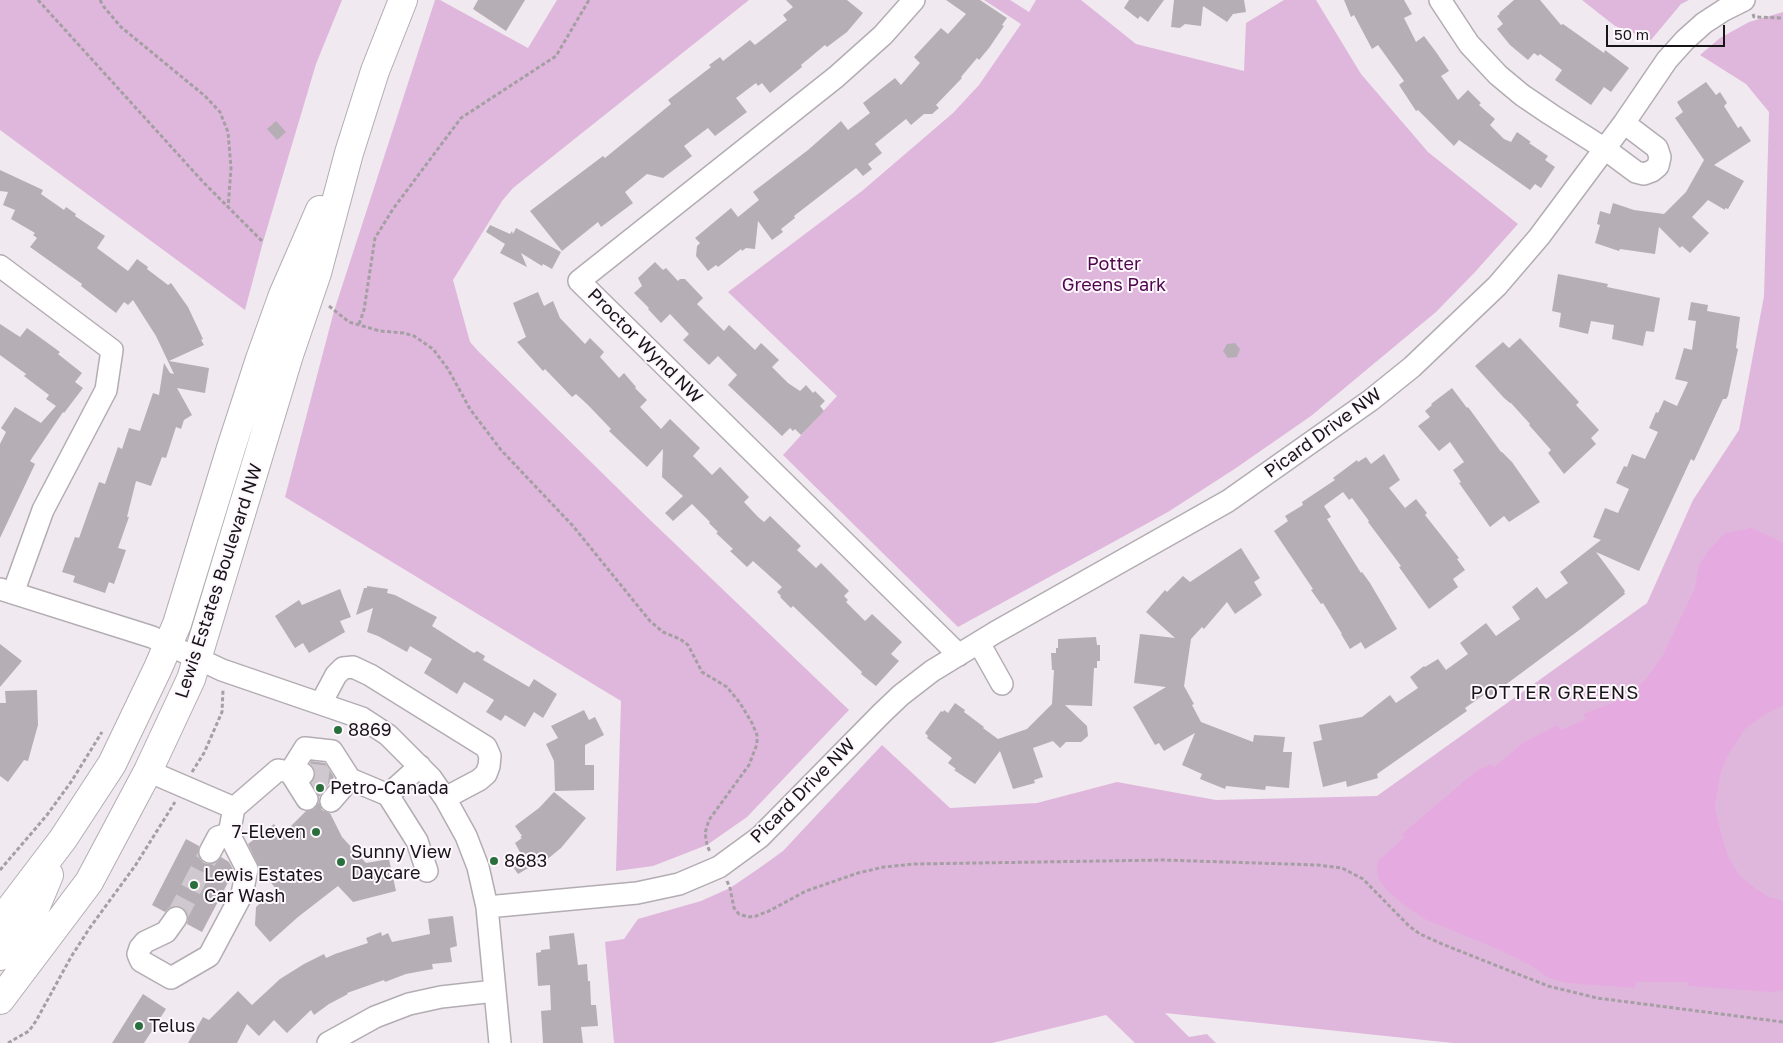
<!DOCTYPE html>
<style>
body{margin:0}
#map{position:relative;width:1783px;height:1043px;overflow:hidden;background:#f0e9ef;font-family:"Golos Text",sans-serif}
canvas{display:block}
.scale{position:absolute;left:1606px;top:25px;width:119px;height:22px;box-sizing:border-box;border:2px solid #171517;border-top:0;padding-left:6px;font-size:15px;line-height:18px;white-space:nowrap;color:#171517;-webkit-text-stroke:4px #fef7fd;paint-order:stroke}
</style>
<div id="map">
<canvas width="1783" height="1043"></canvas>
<div class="scale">50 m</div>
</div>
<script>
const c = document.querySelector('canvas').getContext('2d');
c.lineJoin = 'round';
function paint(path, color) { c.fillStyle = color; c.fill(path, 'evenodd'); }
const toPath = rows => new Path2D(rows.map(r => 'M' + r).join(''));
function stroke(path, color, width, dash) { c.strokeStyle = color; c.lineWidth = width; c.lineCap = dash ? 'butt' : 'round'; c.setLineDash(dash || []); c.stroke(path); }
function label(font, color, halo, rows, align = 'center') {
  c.font = font + ' "Golos Text",sans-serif'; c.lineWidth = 4; c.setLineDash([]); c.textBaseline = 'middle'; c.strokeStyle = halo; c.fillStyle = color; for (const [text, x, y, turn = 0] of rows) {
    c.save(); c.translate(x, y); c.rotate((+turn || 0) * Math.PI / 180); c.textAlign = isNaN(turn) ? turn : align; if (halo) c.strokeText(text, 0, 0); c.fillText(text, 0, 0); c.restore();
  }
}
const green = toPath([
 [0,0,342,0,316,64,263,242,245,310,0,130],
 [435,0,440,0,528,48,557,0,749,0,513,188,502,201,453,280,470,342,479,352,647,517,849,710,747,817,707,845,653,866,616,871,621,701,285,497,334,311],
 [984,0,1010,0,1029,12,1036,0,1081,0,1136,44,1244,71,1246,23,1284,0,1316,0,1361,74,1428,152,1518,224,1475,272,1436,312,1311,416,1236,468,1168,512,958,627,783,455,837,396,728,292,862,191,953,113,979,85,1021,24],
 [1582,0,1689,0,1681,4,1651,40,1615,26],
 [1783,12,1783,1043,1453,1043,1165,1013,1189,1037,1207,1034,1216,1043,1135,1043,1106,1015,992,1043,614,1043,605,942,624,939,638,919,701,901,730,888,758,869,783,851,882,745,950,808,1037,803,1117,782,1216,800,1377,796,1647,603,1693,500,1739,430,1764,296,1769,112,1746,84,1700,55,1720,38,1749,22]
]);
const water = toPath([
 [1752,528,1783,543,1783,706,1775,709,1761,717,1745,729,1728,755,1720,774,1715,808,1721,834,1729,859,1740,876,1756,889,1769,897,1783,901,1783,990,1772,992,1688,986,1688,982,1636,982,1635,988,1568,983,1549,978,1532,966,1500,950,1427,920,1405,906,1385,888,1379,879,1377,870,1378,861,1405,837,1402,834,1461,784,1477,771,1491,764,1494,767,1523,743,1557,725,1561,730,1586,719,1583,714,1620,700,1632,692,1646,679,1663,655,1695,588,1699,565,1709,550,1725,533]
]);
const building = toPath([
 [478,0,525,0,506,31,473,9],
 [786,0,847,0,863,13,847,32,827,47,825,45,801,65,802,67,770,93,762,83,758,86,756,83,736,98,747,112,715,136,708,128,684,146,692,156,663,178,647,174,625,192,633,203,601,227,598,222,562,251,530,211,603,156,605,158,671,104,668,100,711,67,709,65,720,57,723,61,750,40,755,45,787,20,783,15,793,7],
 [946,0,980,0,1007,18,1002,25,1004,26,989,48,979,60,977,58,961,77,962,78,936,105,939,108,932,114,924,114,911,125,906,119,875,144,882,153,868,164,872,169,863,176,856,168,794,216,795,218,781,229,783,232,772,240,758,221,755,249,746,248,742,251,741,249,718,267,716,265,708,271,696,256,697,246,700,243,695,238,731,208,738,217,759,200,753,192,808,150,841,121,848,130,870,113,863,103,895,78,901,85,920,63,914,57,941,28,948,34,966,14],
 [1129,0,1164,0,1148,22,1140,16,1138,19,1124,8],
 [1174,0,1244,0,1246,12,1233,14,1227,22,1203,6,1201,26,1185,24,1180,28,1171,27],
 [1344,0,1404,0,1412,14,1404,18,1416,42,1424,36,1436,52,1449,71,1441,76,1458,100,1468,90,1481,103,1479,105,1495,119,1490,125,1504,139,1511,142,1517,132,1531,142,1529,143,1548,156,1545,160,1555,167,1541,188,1535,184,1530,190,1459,140,1454,146,1418,110,1416,111,1399,85,1404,81,1378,45,1372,49,1354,15,1351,17],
 [1514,0,1540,0,1561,25,1563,24,1604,53,1605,50,1629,68,1611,92,1604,87,1591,105,1555,80,1562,70,1540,54,1538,56,1534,53,1528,60,1510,45,1497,29,1503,24,1497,16,1500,14,1499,13],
 [1706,82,1716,95,1720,92,1727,103,1724,106,1738,128,1741,126,1751,141,1714,165,1744,181,1728,209,1725,208,1725,210,1708,200,1692,217,1709,233,1690,253,1682,246,1680,248,1659,227,1655,254,1620,249,1619,251,1595,243,1600,225,1597,224,1600,211,1610,214,1613,203,1634,210,1664,214,1686,192,1704,160,1675,118,1683,112,1677,102],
 [276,121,286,132,277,140,267,129],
 [0,170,43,190,41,194,64,210,66,207,76,214,75,216,105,236,97,248,128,271,137,259,148,267,147,269,168,285,171,283,188,307,203,339,201,340,204,345,169,361,209,368,205,393,177,388,192,415,184,420,181,429,176,427,166,458,162,457,151,486,136,481,127,517,129,517,118,548,126,550,114,584,109,582,105,593,73,582,75,576,62,572,75,537,79,538,99,482,105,484,118,447,122,449,129,428,140,431,153,393,159,395,164,363,170,373,174,374,156,336,133,300,128,305,124,302,116,313,81,286,82,284,30,247,37,238,33,235,35,233,11,219,15,210,3,205,8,192,0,191],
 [490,225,510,234,512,231,513,234,516,228,561,252,552,269,543,264,542,266,521,253,527,267,500,253,505,244,486,232],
 [655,262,663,270,666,268,678,281,680,279,685,279,703,298,697,304,724,331,729,325,755,350,761,343,779,360,772,367,788,383,800,391,806,385,813,393,815,391,825,401,820,406,824,411,801,435,795,429,793,431,790,428,782,436,728,385,737,375,718,356,709,365,683,340,689,334,670,314,661,323,648,309,649,308,634,293,642,286,638,278],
 [1558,274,1608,284,1607,287,1660,298,1654,332,1646,331,1643,346,1612,339,1614,325,1591,321,1588,334,1559,327,1561,313,1552,311],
 [538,292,544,306,553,301,560,318,585,344,590,338,604,352,600,357,619,378,624,373,636,387,635,388,647,400,640,407,661,429,670,419,700,448,693,456,712,475,720,467,749,497,744,502,758,517,764,522,770,516,801,546,797,550,816,568,821,563,849,591,844,596,848,600,846,602,865,621,872,614,902,642,891,654,899,661,876,686,861,674,862,672,793,606,791,608,780,597,781,596,777,592,782,587,753,561,747,567,730,551,733,549,716,533,718,532,709,523,710,522,692,504,673,521,665,513,683,496,662,477,663,449,647,467,609,431,611,429,588,405,576,394,572,397,545,369,543,371,517,342,526,337,513,303],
 [1691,302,1708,305,1707,311,1740,317,1736,348,1738,349,1728,396,1726,399,1723,399,1694,461,1691,459,1639,571,1596,552,1625,591,1624,592,1625,594,1582,628,1489,697,1485,694,1465,708,1467,711,1377,774,1378,778,1347,787,1346,781,1323,787,1313,742,1322,740,1319,725,1362,717,1390,695,1396,703,1418,688,1410,677,1424,666,1425,667,1438,659,1446,670,1468,654,1460,643,1486,623,1496,636,1520,619,1512,607,1537,587,1546,599,1568,583,1560,572,1601,540,1593,537,1605,508,1618,513,1629,489,1616,483,1624,466,1627,467,1632,454,1645,459,1658,432,1649,428,1656,412,1658,413,1664,400,1677,406,1688,382,1675,379,1684,348,1692,350,1696,321,1688,320],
 [0,324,20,337,27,328,60,352,58,354,82,373,75,382,83,388,64,413,63,412,30,461,35,464,0,538,0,444,6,432,1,428,15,407,41,423,56,406,46,399,49,395,24,376,26,374,0,355],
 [1520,338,1579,402,1576,405,1599,430,1591,438,1596,444,1564,474,1548,453,1551,450,1529,425,1530,424,1511,403,1510,403,1504,398,1475,366,1503,342,1509,348],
 [1235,343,1240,349,1237,357,1228,358,1223,351,1227,344],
 [1452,388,1467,408,1468,407,1501,452,1502,452,1512,462,1540,502,1509,522,1504,516,1490,527,1459,483,1461,482,1453,470,1464,462,1450,442,1439,451,1418,426,1430,417,1425,411,1432,405,1431,404],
 [1384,454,1400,480,1389,488,1405,508,1416,499,1427,513,1425,515,1459,558,1457,559,1465,570,1453,579,1458,587,1429,609,1399,567,1401,566,1368,522,1369,521,1352,498,1349,500,1343,492,1324,506,1331,517,1327,519,1361,573,1362,572,1370,583,1397,629,1365,649,1361,642,1350,649,1341,634,1342,634,1323,603,1321,604,1311,590,1313,589,1274,531,1288,521,1285,516,1303,505,1302,502,1335,480,1333,478,1357,460,1358,462,1366,457,1371,464],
 [1241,548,1260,578,1254,582,1262,595,1235,614,1227,602,1204,629,1202,627,1191,639,1184,686,1194,704,1192,705,1201,722,1253,742,1254,735,1285,737,1283,752,1292,752,1289,788,1266,786,1265,790,1226,786,1225,789,1200,779,1202,774,1182,765,1195,733,1164,751,1159,743,1155,745,1133,707,1166,687,1134,683,1140,634,1175,638,1146,612,1165,590,1167,592,1183,576,1190,582],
 [367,586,388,589,387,593,395,595,437,617,432,626,474,653,477,651,485,656,483,660,529,687,534,679,557,694,543,718,534,712,525,727,505,715,501,721,486,712,494,700,464,682,457,694,424,673,432,659,410,646,407,652,378,636,367,632,373,608,356,615,364,588,367,588],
 [340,589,351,617,340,621,345,632,309,653,303,643,295,648,275,616,299,600,302,605],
 [1096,637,1097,645,1100,645,1100,661,1097,661,1097,668,1094,668,1092,706,1065,705,1087,726,1088,736,1081,742,1066,742,1060,748,1053,741,1033,748,1043,777,1034,780,1035,783,1013,789,1000,751,975,784,954,770,956,769,948,763,952,758,927,738,928,736,925,733,941,711,943,712,944,710,948,713,955,703,965,710,964,712,984,727,983,728,998,739,1027,729,1052,704,1054,670,1052,670,1051,653,1056,653,1056,648,1058,648,1058,639],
 [0,644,22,661,0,687],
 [37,690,38,725,28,761,24,760,8,782,0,776,0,703,6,703,5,691],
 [584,710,589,720,595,717,604,735,585,745,585,765,594,765,594,790,555,791,554,761,546,744,558,738,551,726],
 [311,761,325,763,334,777,319,797,312,783,315,775,314,769,310,764],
 [554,792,586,818,561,848,539,866,538,864,532,869,530,867,518,874,511,864,522,856,515,843,522,838,520,837,522,836,515,826,539,808],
 [319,802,322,810,330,813,342,837,366,863,389,859,396,891,353,902,338,886,298,917,270,942,255,925,256,907,276,889,259,867,248,844,274,824,282,835,306,811,314,809],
 [186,839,199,846,198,853,200,859,204,863,211,864,217,862,221,857,229,862,234,871,202,932,187,924,188,919,188,913,183,908,177,906,171,906,165,912,152,905],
 [453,916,457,946,450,948,452,962,432,964,433,969,406,974,385,982,384,980,347,993,348,994,329,1004,314,1015,311,1010,287,1033,274,1020,259,1036,247,1024,237,1043,188,1043,203,1017,209,1020,238,991,252,1005,280,979,304,964,324,954,326,958,335,954,368,943,366,938,381,932,382,936,388,933,392,942,430,934,428,919],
 [574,933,578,965,587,964,588,981,590,981,591,1005,596,1005,598,1026,581,1027,583,1043,543,1043,541,1011,551,1010,550,985,538,986,536,953,541,952,541,950,550,949,549,936],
 [143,994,166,1009,144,1043,112,1043]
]);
const minorTunnel = toPath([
 [308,774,334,777],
 [176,918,210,852]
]);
const path = toPath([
 [38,0,204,183,263,242],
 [100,0,104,7,121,27,205,96,220,112,228,132,231,168,228,208],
 [1753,14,1754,17,1783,18],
 [329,306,349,322,380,331,404,333,414,336,433,349,448,369,470,409,501,450,573,526,650,621,663,632,680,639,688,645,702,672,727,687,740,703,752,723,757,735,757,744,749,765,709,820,705,833,707,845,710,852],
 [359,324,364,310,375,238,393,209,461,118,556,56,589,0],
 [192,772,204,753,222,712,223,690],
 [0,870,47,815,71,782,102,732],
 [727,881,730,888,734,908,739,914,748,917,756,916,769,911,806,891,858,873,884,867,915,864,1163,860,1318,865,1342,868,1363,879,1409,926,1420,934,1442,944,1548,986,1597,998,1783,1022],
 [8,1043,29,1031,36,1021,71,957,89,929,135,866,175,802]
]);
const minor = toPath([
 [914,0,883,35,836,77,579,281,959,655],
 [1440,0,1469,44,1498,75,1522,95,1550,114,1605,149,1636,172,1644,174,1652,171,1658,166,1660,157,1657,148,1624,123],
 [0,266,112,350,106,390,43,510,13,593],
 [0,589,152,637,222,670,362,718,388,735,431,778,445,798,466,836,478,867,487,907,500,1043],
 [979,643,1002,684],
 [321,703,336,675,343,668,353,667,370,675,486,747,490,756,489,766,486,774,479,780,445,798],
 [148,771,234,808,278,770,290,772,307,799],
 [303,774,290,772,305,748,332,751,350,779],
 [388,795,417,841,427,871],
 [331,801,350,779,388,795,420,766],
 [210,852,218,837,229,834],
 [487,907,637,893,679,884,719,867,760,837,882,713,901,695,932,671,996,632,1228,501,1371,400,1412,367,1497,286,1539,237,1624,123,1667,60,1685,40,1704,23,1724,10,1744,0],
 [176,918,166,932,145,942,140,948,138,954,141,961,171,978,209,956,242,894,247,869,229,834,234,808],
 [328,1043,375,1017,409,1004,441,997,495,991]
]);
const major = toPath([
 [0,922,63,839,112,764,158,668,177,624,231,448,260,359,283,295,320,210],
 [0,956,36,906,49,875],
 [0,1000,89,882,148,771,191,679,289,355,317,273,349,153,375,71,403,0]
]);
const markers = [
 [338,730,5,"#286f3b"],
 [320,788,5,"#286f3b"],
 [316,832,5,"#286f3b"],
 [494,861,5,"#286f3b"],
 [341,862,5,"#286f3b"],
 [194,885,5,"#286f3b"],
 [139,1026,5,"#286f3b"]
];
const parkNames = [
 ["Potter",1114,264],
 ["Greens Park",1114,285]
];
const streetNames = [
 ["Proctor Wynd NW",645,346,45],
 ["Picard Drive NW",1323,433,-36],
 ["Lewis Estates Boulevard NW",219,581,-72],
 ["Picard Drive NW",803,791,-45]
];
const poiNames = [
 ["8869",348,730],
 ["Petro-Canada",330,788],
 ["7-Eleven",306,832,"right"],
 ["Sunny View",351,852],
 ["Daycare",351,873],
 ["8683",504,861],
 ["Lewis Estates",204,875],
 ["Car Wash",204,896],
 ["Telus",149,1026]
];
const neighbourhoodNames = [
 ["POTTER GREENS",1555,693]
];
paint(green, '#e0b7dc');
paint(water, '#e5aae0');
paint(building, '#b5afb5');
stroke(minorTunnel, '#cfc9cf', 21, [21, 11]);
stroke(minor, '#b3adb3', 24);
stroke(major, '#b3adb3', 30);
stroke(path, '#a49fa3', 3, [4, 2.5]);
stroke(minor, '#fff', 21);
stroke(major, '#fff', 28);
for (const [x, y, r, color] of markers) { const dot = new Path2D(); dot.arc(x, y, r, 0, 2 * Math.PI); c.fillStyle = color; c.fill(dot); stroke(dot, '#fef7fd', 2); }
label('18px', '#4e064d', '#fef7fd', parkNames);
label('18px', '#171517', '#fef7fd', streetNames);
label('18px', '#171517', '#fef7fd', poiNames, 'left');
c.letterSpacing = '1px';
label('19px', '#171517', '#fef7fd', neighbourhoodNames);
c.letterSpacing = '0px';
</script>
